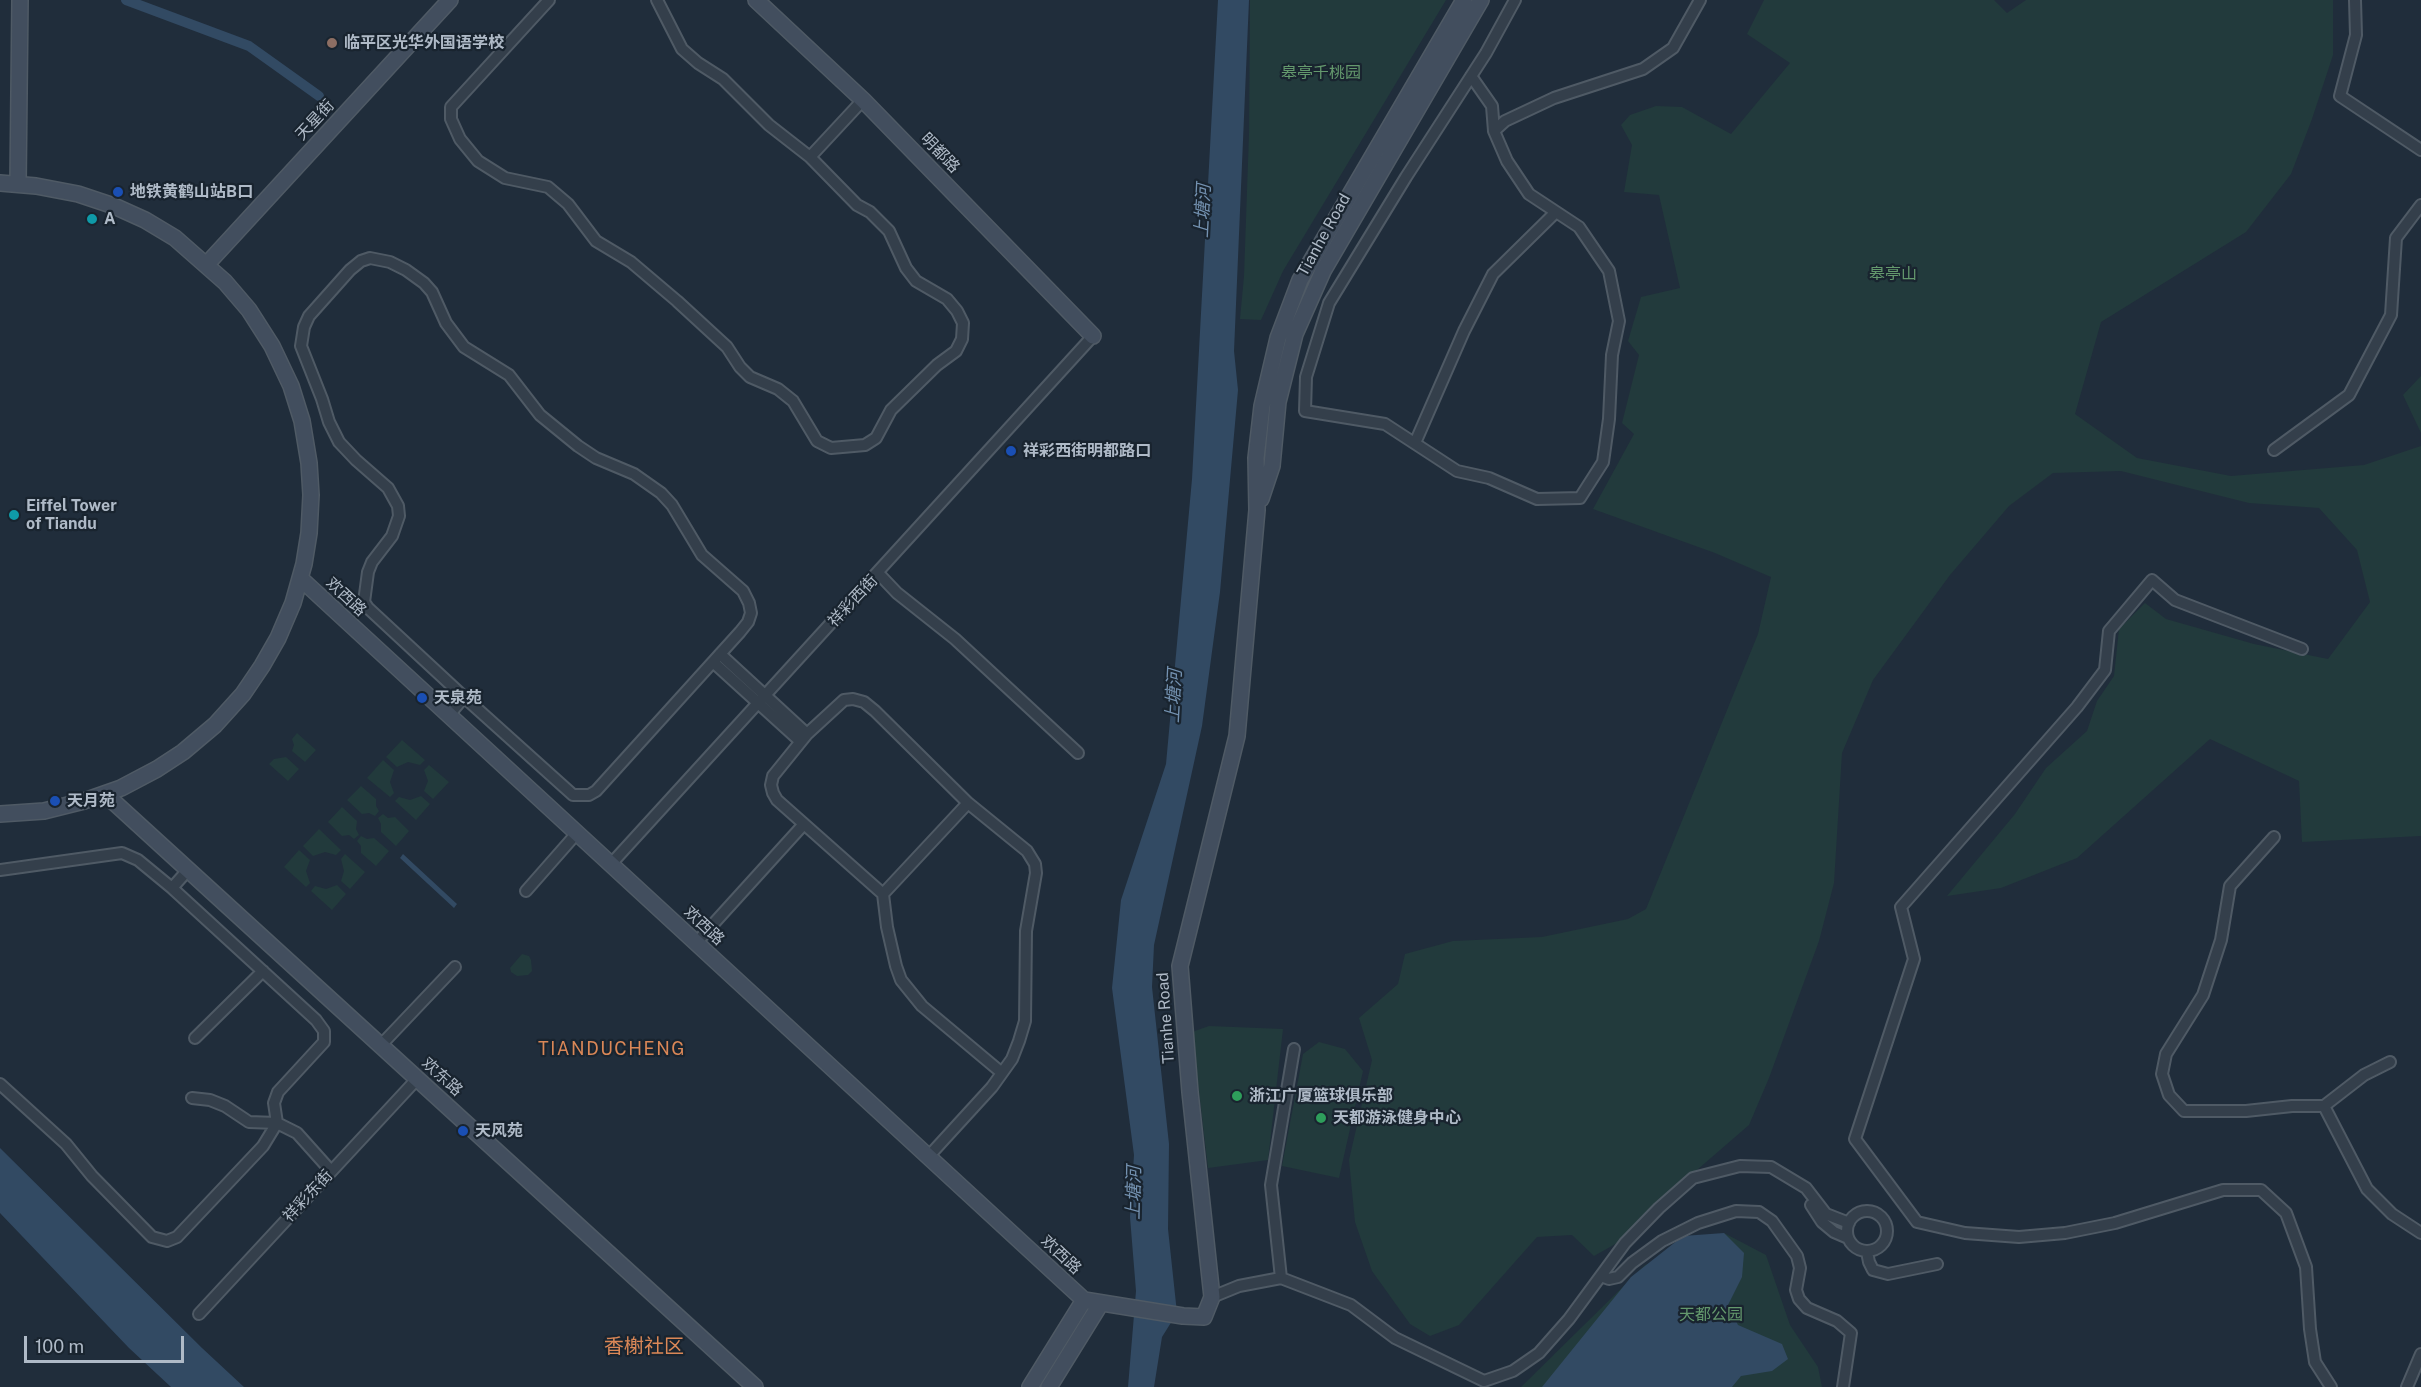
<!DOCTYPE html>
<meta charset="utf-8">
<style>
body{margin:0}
#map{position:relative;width:2421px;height:1387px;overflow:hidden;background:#202d3b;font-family:"Public Sans",sans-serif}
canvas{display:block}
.scale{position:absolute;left:24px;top:1336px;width:160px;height:27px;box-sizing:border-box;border:3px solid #afbac7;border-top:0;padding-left:8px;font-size:18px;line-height:21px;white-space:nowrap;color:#afbac7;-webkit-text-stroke:4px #19242f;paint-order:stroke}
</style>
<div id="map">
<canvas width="2421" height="1387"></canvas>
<div class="scale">100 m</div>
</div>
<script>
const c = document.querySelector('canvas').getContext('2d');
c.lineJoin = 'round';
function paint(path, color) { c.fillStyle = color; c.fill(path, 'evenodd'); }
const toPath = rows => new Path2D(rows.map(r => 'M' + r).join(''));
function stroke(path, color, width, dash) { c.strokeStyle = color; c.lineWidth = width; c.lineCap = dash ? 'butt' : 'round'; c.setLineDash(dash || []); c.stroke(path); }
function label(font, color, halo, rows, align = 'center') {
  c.font = font + ' "Public Sans","Noto Sans SC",sans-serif'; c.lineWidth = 4.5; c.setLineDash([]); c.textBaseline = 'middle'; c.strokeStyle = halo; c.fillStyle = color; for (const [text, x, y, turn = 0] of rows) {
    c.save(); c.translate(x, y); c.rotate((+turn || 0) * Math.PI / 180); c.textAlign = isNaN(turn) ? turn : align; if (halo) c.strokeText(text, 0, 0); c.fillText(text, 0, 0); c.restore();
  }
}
const green = toPath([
 [1250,0,1446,0,1283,271,1261,320,1240,319,1244,276,1249,134],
 [1764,0,1994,0,2007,13,2026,0,2333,0,2333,55,2312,119,2291,174,2246,232,2101,322,2075,414,2137,458,2231,476,2364,465,2421,446,2421,836,2302,842,2299,781,2210,739,2077,858,2001,888,1947,896,2015,814,2046,768,2087,731,2097,701,2114,676,2119,629,2145,603,2166,619,2254,644,2328,659,2370,602,2357,550,2319,508,2249,503,2121,471,2053,473,2009,506,1950,575,1873,680,1842,753,1834,883,1819,941,1769,1078,1749,1125,1675,1189,1626,1238,1594,1256,1572,1235,1537,1237,1459,1325,1430,1336,1410,1324,1372,1271,1355,1222,1349,1160,1372,1060,1359,1018,1398,984,1405,954,1453,941,1542,937,1628,919,1646,909,1758,634,1771,577,1715,553,1593,509,1634,434,1622,423,1639,355,1628,341,1641,297,1680,288,1659,195,1624,192,1632,145,1621,125,1630,115,1656,106,1682,107,1731,134,1790,63,1747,34],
 [2421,376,2421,433,2403,395],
 [297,733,316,750,305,762,292,751,294,745,292,739],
 [402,740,425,760,420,765,408,762,397,767,386,757],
 [286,757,299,769,288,781,269,764,274,759],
 [383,760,394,770,390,782,394,793,390,797,367,778],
 [429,765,449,782,433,799,424,791,428,781,424,770],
 [361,786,376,799,376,806,379,811,375,816,369,813,362,814,347,800],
 [421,796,430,804,416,820,395,801,399,797,410,800],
 [342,807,357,821,356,829,359,835,354,839,349,835,342,836,328,822],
 [383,814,388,818,395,817,409,831,396,846,381,832,381,824,378,818],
 [319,829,341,850,336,855,325,852,313,856,303,846],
 [361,836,367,839,374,838,389,851,376,866,361,853,361,846,357,841],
 [299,850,310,860,306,871,310,883,306,887,284,867],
 [345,854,365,872,350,889,341,881,344,871,341,859],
 [337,885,346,894,332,910,311,891,315,886,326,889],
 [522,954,529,956,531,960,532,971,528,975,517,976,511,972,510,968],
 [1209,1026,1283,1029,1268,1160,1208,1168,1192,1032],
 [1319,1042,1345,1049,1363,1071,1339,1178,1282,1166,1303,1054],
 [1724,1233,1766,1255,1790,1325,1818,1367,1822,1387,1521,1387,1645,1265]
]);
const water = toPath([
 [1218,0,1249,0,1234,351,1238,390,1220,592,1202,726,1154,945,1152,987,1169,1144,1168,1229,1177,1313,1162,1337,1154,1387,1128,1387,1136,1291,1130,1217,1134,1155,1112,988,1121,900,1166,764,1192,479],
 [403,854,457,904,454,908,400,858],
 [0,1148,202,1348,244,1387,171,1387,129,1348,0,1213],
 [1724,1233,1744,1253,1742,1277,1728,1305,1738,1325,1782,1344,1788,1359,1772,1371,1741,1376,1732,1387,1542,1387,1631,1277,1683,1236]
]);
const canal = toPath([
 [126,0,249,46,319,96]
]);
const street = toPath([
 [549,0,451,107,451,119,460,139,478,161,505,178,548,187,568,204,596,241,631,262,677,301,727,347,740,367,750,377,778,389,793,401,817,441,831,448,865,445,876,438,891,410,937,365,956,351,962,339,963,323,957,311,947,299,916,281,906,268,889,231,870,212,857,205,810,157,769,125,723,79,698,63,682,49,657,0],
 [1515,0,1486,53,1406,177,1329,303,1306,377,1305,411,1385,424,1457,471,1489,478,1537,499,1580,498,1603,462,1609,419,1612,355,1619,321,1609,271,1579,227,1529,194,1507,161,1494,131,1505,121,1554,98,1643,69,1673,48,1700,0],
 [2355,0,2356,35,2340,96,2421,150],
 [1471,76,1492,106,1494,131],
 [810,157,863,100],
 [1415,443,1464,331,1493,274,1556,212],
 [2274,450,2349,395,2391,315,2396,238,2421,205],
 [878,573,897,593,955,639,1078,753],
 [2302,649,2175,600,2152,580,2109,631,2105,670,2077,707,1901,907,1914,959,1855,1139,1917,1222,1965,1233,2019,1237,2065,1233,2115,1223,2223,1190,2261,1190,2286,1213,2306,1267,2310,1329,2315,1362,2331,1387],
 [720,654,807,734],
 [713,662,800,741],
 [449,715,464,697,368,608,364,602,368,572,372,562,392,536,399,516,398,506,388,488,356,460,339,442,329,422,322,399,301,346,304,327,309,316,350,270,361,261,370,258,390,262,406,270,424,283,432,292,446,323,464,347,509,375,540,415,578,446,596,458,634,474,661,493,672,505,702,555,743,591,749,603,751,613,748,622,740,632,596,791,589,795,573,795,464,697],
 [2274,837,2230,886,2221,940,2203,995,2166,1054,2162,1074,2169,1095,2184,1111,2246,1111,2292,1106,2324,1106,2364,1075,2390,1062],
 [611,864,1093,336],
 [0,870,122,853,138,860,172,888,316,1020,324,1031,324,1042,278,1092,274,1103,277,1123,263,1146,177,1237,167,1241,152,1237,92,1176,66,1144,0,1084],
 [172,888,188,870],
 [526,891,577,833],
 [883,894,968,803],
 [696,943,804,824],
 [195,1038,263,971],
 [381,1045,455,967],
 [192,1098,210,1100,225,1106,249,1122,277,1123,297,1133,331,1171],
 [2324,1106,2367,1189,2392,1214,2421,1233],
 [928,1157,992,1087,1012,1059,1019,1041,1025,1021,1026,931,1036,873,1035,864,1027,851,968,803,875,711,864,702,853,699,844,700,807,734,773,776,771,785,773,793,777,800,883,894,887,927,896,966,901,980,922,1006,1002,1073],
 [1811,1205,1822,1222,1834,1232,1848,1238],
 '1847 1231a20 20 0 1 1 40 0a20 20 0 1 1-40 0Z',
 [1867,1252,1869,1262,1873,1270,1888,1274,1937,1264],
 [1601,1276,1609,1279,1618,1277,1632,1263,1662,1241,1698,1223,1736,1211,1759,1212,1772,1221,1797,1256,1800,1268,1796,1290,1799,1299,1807,1308,1837,1321,1851,1333,1843,1387],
 [1281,1278,1271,1185,1294,1049],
 [1212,1297,1239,1286,1281,1278,1351,1305,1395,1338,1484,1381,1513,1371,1539,1353,1569,1319,1625,1243,1659,1208,1693,1178,1740,1166,1771,1167,1806,1188,1826,1214,1849,1223],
 [199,1314,417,1079],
 [2407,1387,2421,1354]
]);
const secondary = toPath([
 [756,0,863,100,1093,336],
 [0,183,36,186,78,194,114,206,145,220,175,238,225,282,249,310,272,346,291,386,302,421,309,463,311,495,309,533,304,564,293,603,278,638,262,666,243,694,215,725,183,752,157,769,121,788,84,801,44,811,0,814],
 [18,184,20,0],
 [207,264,450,0],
 [1261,499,1272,466,1278,402,1295,334,1323,271,1481,0],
 [300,578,1084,1300],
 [105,794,755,1387],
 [1084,1300,1183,1316,1204,1317,1212,1297,1190,1092,1180,966,1237,736,1257,510,1256,458,1262,406,1278,338,1300,280,1464,0],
 [1030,1387,1084,1300],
 [1049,1387,1101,1303]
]);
const markers = [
 [332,43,6,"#8d6e63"],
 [118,192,6,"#1a4fb4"],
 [92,219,6,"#0f9aa8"],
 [1011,451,6,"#1a4fb4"],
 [14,515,6,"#0f9aa8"],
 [422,698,6,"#1a4fb4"],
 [55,801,6,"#1a4fb4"],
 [1237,1096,6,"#2e9e5b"],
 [1321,1118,6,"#2e9e5b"],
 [463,1131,6,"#1a4fb4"]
];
const poiNames = [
 ["临平区光华外国语学校",344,43],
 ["地铁黄鹤山站B口",130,192],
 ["A",104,219],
 ["祥彩西街明都路口",1023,451],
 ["Eiffel Tower",26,506],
 ["of Tiandu",26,524],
 ["天泉苑",434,698],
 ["天月苑",67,801],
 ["浙江广厦篮球俱乐部",1249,1096],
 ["天都游泳健身中心",1333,1118],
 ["天风苑",475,1131]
];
const parkNames = [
 ["皋亭千桃园",1321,73],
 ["皋亭山",1893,274],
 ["天都公园",1711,1315]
];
const streetNames = [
 ["天星街",315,120,-47],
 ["明都路",940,153,46],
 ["Tianhe Road",1324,235,-61],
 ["欢西路",346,597,43],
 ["祥彩西街",853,601,-47],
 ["欢西路",704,926,43],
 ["Tianhe Road",1166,1018,-94],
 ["欢东路",442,1077,42],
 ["祥彩东街",308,1196,-47],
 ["欢西路",1061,1255,43]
];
const waterNames = [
 ["上塘河",1203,211,-87],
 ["上塘河",1174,696,-87],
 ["上塘河",1134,1193,-89]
];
const neighbourhoodNames = [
 ["TIANDUCHENG",612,1049]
];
const quarterNames = [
 ["香榭社区",644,1347]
];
paint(green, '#223a3c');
paint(water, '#324a63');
stroke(canal, '#324a63', 10);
stroke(street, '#4f5a65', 14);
stroke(secondary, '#4f5a65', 18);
stroke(street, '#343f4b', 10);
stroke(secondary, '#424e5e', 15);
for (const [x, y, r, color] of markers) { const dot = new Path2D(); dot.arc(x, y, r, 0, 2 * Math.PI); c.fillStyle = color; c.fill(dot); stroke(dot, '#19242f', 2); }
label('bold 16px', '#afbac7', '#19242f', poiNames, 'left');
label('16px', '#64996d', '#19242f', parkNames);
label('16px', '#afbac7', '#19242f', streetNames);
label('italic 18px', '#7492b1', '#19242f', waterNames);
c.letterSpacing = '1.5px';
label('18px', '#da8757', '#19242f', neighbourhoodNames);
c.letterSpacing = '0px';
label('20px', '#da8757', '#19242f', quarterNames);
</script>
